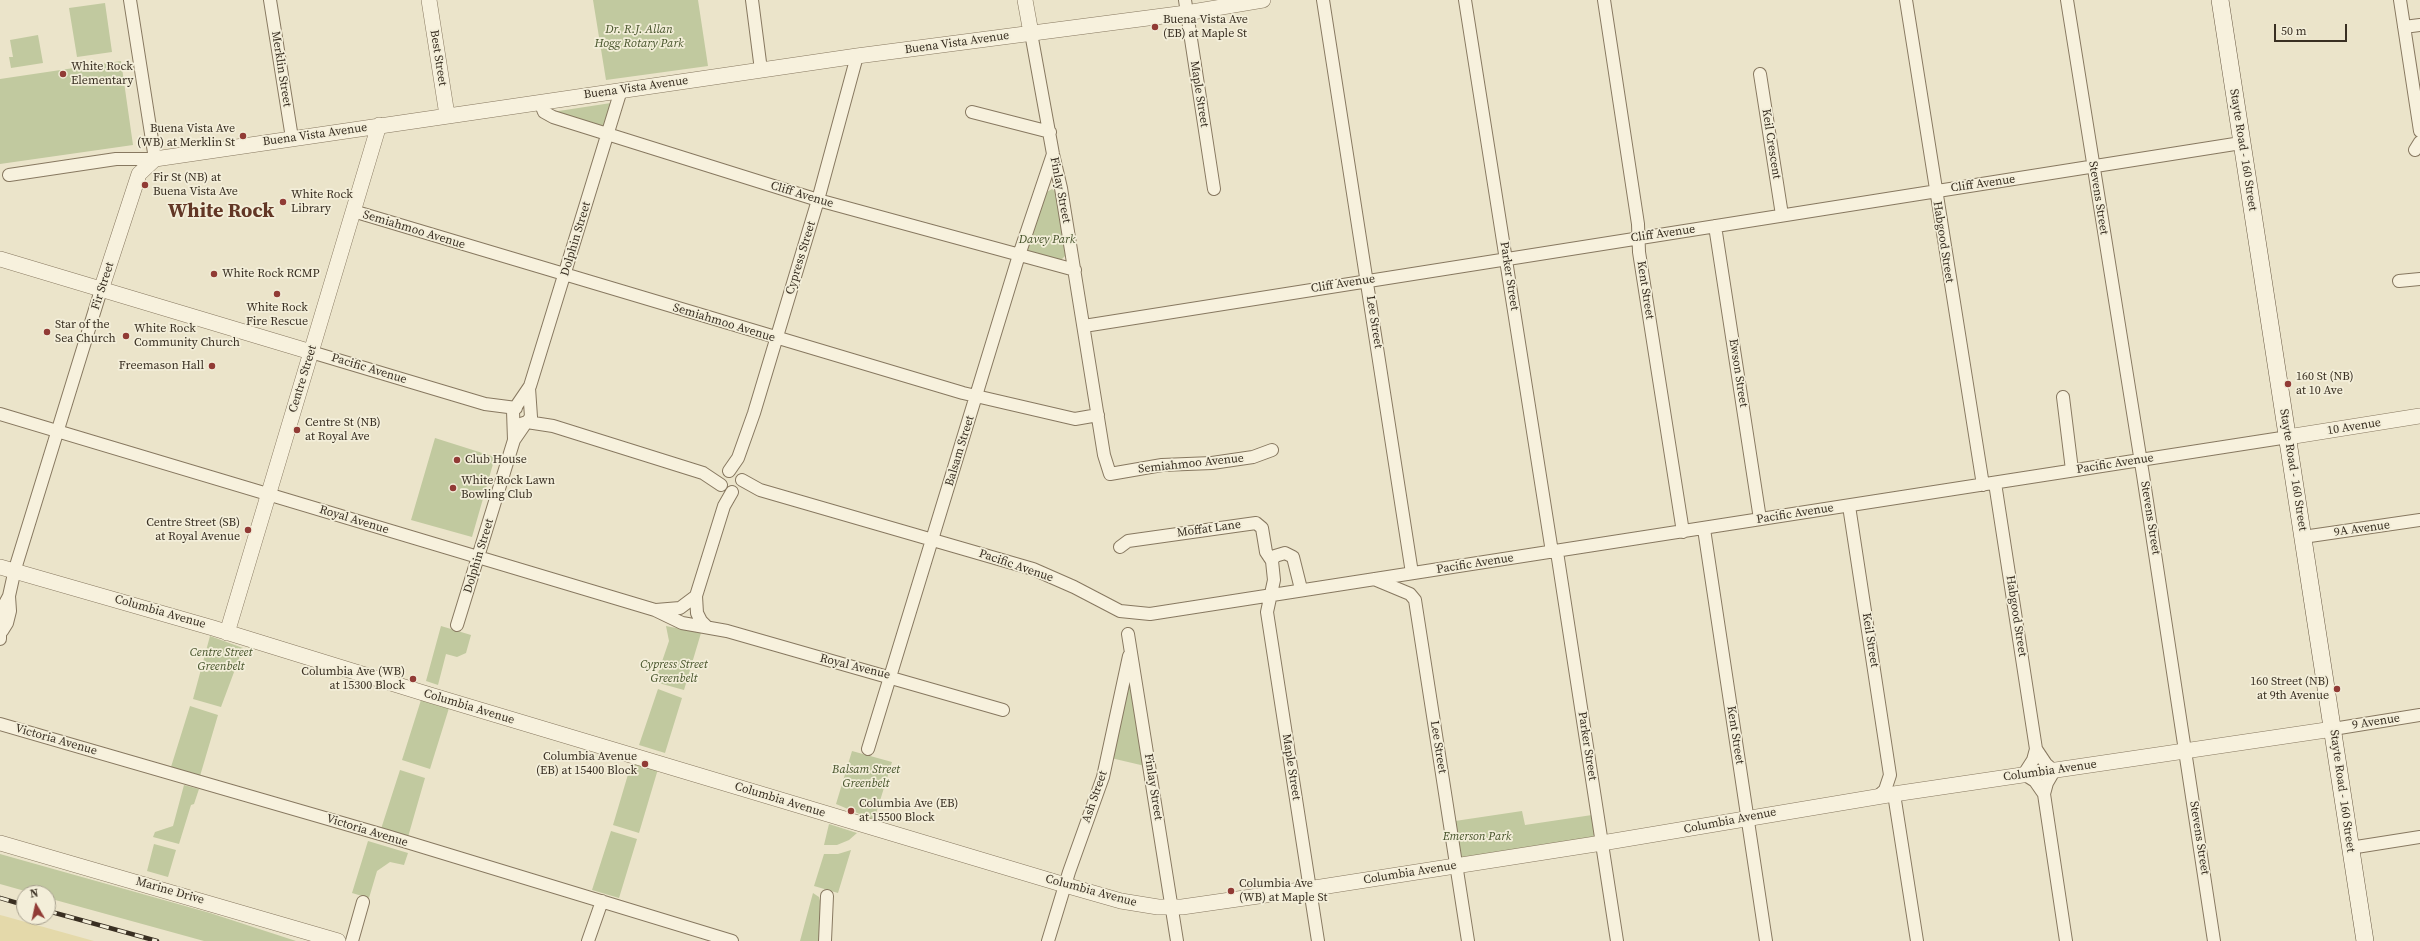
<!DOCTYPE html>
<style>
body{margin:0}
#map{position:relative;width:2420px;height:941px;overflow:hidden;background:#ebe4ca;font-family:"Source Serif 4",serif}
canvas{display:block}
.north{position:absolute;left:16px;top:885px;width:40px;height:40px;box-sizing:border-box;background:#f3eed9;border:1px solid #a9a290;border-radius:50%;rotate:351deg;font-size:11px;font-weight:700;line-height:16px;text-align:center;color:#392f22}
.north::after{content:'';display:block;margin:auto;width:14px;height:18px;background:#913b35;clip-path:polygon(50% 0,100% 100%,50% 72%,0 100%)}
.scale{position:absolute;left:2274px;top:24px;width:73px;height:18px;box-sizing:border-box;border:2px solid #392f22;border-top:0;padding-left:5px;font-size:12px;line-height:14px;white-space:nowrap;color:#392f22;-webkit-text-stroke:3px #f3eed9;paint-order:stroke}
</style>
<div id="map">
<canvas width="2420" height="941"></canvas>
<div class="north">N</div>
<div class="scale">50 m</div>
</div>
<script>
const c = document.querySelector('canvas').getContext('2d');
c.lineJoin = 'round';
function paint(path, color) { c.fillStyle = color; c.fill(path, 'evenodd'); }
const toPath = rows => new Path2D(rows.map(r => 'M' + r).join(''));
function stroke(path, color, width, dash) { c.strokeStyle = color; c.lineWidth = width; c.lineCap = dash ? 'butt' : 'round'; c.setLineDash(dash || []); c.stroke(path); }
function label(font, color, halo, rows, align = 'center') {
  c.font = font + ' "Source Serif 4",serif'; c.lineWidth = 3.5; c.setLineDash([]); c.textBaseline = 'middle'; c.strokeStyle = halo; c.fillStyle = color; for (const [text, x, y, turn = 0] of rows) {
    c.save(); c.translate(x, y); c.rotate((+turn || 0) * Math.PI / 180); c.textAlign = isNaN(turn) ? turn : align; if (halo) c.strokeText(text, 0, 0); c.fillText(text, 0, 0); c.restore();
  }
}
const green = toPath([
 [593,0,698,0,708,66,606,80],
 [105,3,112,52,77,57,69,8],
 [38,35,43,63,11,68,9,57,13,57,10,40],
 [121,61,133,145,0,164,0,79],
 [611,103,603,128,552,112],
 [1052,189,1056,192,1066,251,1066,255,1060,261,1027,251,1045,193],
 [435,438,495,457,472,537,411,520],
 [441,626,471,635,466,653,457,657,446,654,438,685,426,681],
 [666,626,701,633,684,690,655,682,669,641],
 [210,636,243,648,221,707,193,699],
 [1128,685,1134,693,1145,766,1111,758],
 [658,689,682,698,665,753,639,745],
 [421,700,449,708,430,769,402,760],
 [190,706,218,715,200,776,171,767],
 [852,751,892,762,874,820,836,804],
 [632,761,658,769,639,833,613,825],
 [400,770,425,778,408,837,381,829],
 [184,785,199,789,194,804,191,805,179,844,153,837,155,832,173,826],
 [1522,811,1525,825,1592,815,1594,835,1593,837,1484,855,1463,858,1461,856,1455,821],
 [829,824,857,833,849,840,837,845,824,845],
 [611,831,637,839,619,898,592,890],
 [368,841,408,853,404,865,390,862,377,871,369,898,352,893],
 [154,844,176,850,168,877,147,871],
 [851,850,838,893,814,886,824,854,838,854],
 [0,854,210,913,296,941,204,941,48,898,48,893,32,893,0,884],
 [813,893,819,897,821,905,819,941,800,941]
]);
const sand = toPath([
 [0,915,4,916,94,941,0,941]
]);
const minor = toPath([
 [270,0,292,138],
 [752,0,761,70],
 [1185,0,1214,189],
 [1323,0,1412,573],
 [1465,0,1552,552],
 [1604,0,1638,224,1639,252,1683,532],
 [1906,0,1983,485],
 [2067,0,2143,475,2214,941],
 [2400,0,2420,131],
 [2404,27,2420,25],
 [1031,33,1053,154,1061,188,1104,455,1110,474,1162,465,1212,463,1253,457,1272,450],
 [1760,74,1782,215],
 [540,102,544,112,553,117,818,200,1075,270],
 [972,112,1050,132],
 [2415,150,2420,142],
 [9,175,116,159,155,159,130,0],
 [353,211,963,393,1075,419,1098,415],
 [1715,226,1760,519],
 [2399,281,2420,279],
 [1084,326,2241,143],
 [311,352,485,404,516,408],
 [2063,397,2072,470],
 [0,414,655,610,682,623,727,631,1003,710],
 [527,422,553,426,703,473,721,485],
 [521,424,527,422,531,417,529,388],
 [514,440,513,411,530,386,621,90],
 [729,471,738,458,754,413,818,200,857,56],
 [742,480,760,490,1033,569,1074,587,1120,611,1150,614,2288,437],
 [1995,483,2036,749,2046,764,2054,771,2047,783,2044,794,2066,941],
 [1849,506,1890,775,1885,790,1877,797],
 [1704,529,1766,941],
 [2303,537,2420,520],
 [1120,547,1128,541,1256,523,1262,528,1266,552,1272,561],
 [1557,552,1617,941],
 [1374,579,1410,594,1415,600,1468,941],
 [1301,589,1293,557,1285,553,1275,556,1272,561,1274,580,1267,612,1318,941],
 [696,596,697,613,701,621,707,627],
 [656,610,680,608,696,596,724,506,732,492],
 [457,625,514,440,525,424],
 [2,631,7,623,10,611,9,596,15,569,101,290],
 [1128,634,1177,941],
 [0,639,0,613,9,596],
 [0,724,387,836,732,941],
 [2333,729,2420,715],
 [868,749,1019,255,1053,154],
 [2036,749,2033,760,2024,774,2035,781,2044,794],
 [1894,794,1917,941],
 [2350,848,2420,837],
 [352,941,363,902],
 [588,941,602,901],
 [825,941,827,896],
 [1048,941,1069,872,1103,777,1129,656]
]);
const tertiary = toPath([
 [429,0,447,115],
 [1025,0,1031,33],
 [0,259,311,352],
 [101,290,139,174,155,159,857,56,1186,13,1263,0],
 [2288,437,2420,416],
 [0,567,213,628,430,695,1065,885,1121,901,1158,907,1182,907,1321,887,1602,843,1894,794,2333,729],
 [227,633,379,125],
 [0,843,338,941]
]);
const secondary = toPath([
 [2220,0,2365,941]
]);
const rail = toPath([
 [0,898,24,905],
 [48,911,157,941]
]);
const markers = [
 [1155,27,4,"#913b35"],
 [63,74,4,"#913b35"],
 [243,136,4,"#913b35"],
 [145,185,4,"#913b35"],
 [283,202,4,"#913b35"],
 [214,274,4,"#913b35"],
 [277,294,4,"#913b35"],
 [47,332,4,"#913b35"],
 [126,336,4,"#913b35"],
 [212,366,4,"#913b35"],
 [2288,384,4,"#913b35"],
 [297,430,4,"#913b35"],
 [457,460,4,"#913b35"],
 [453,488,4,"#913b35"],
 [248,530,4,"#913b35"],
 [413,679,4,"#913b35"],
 [2337,689,4,"#913b35"],
 [645,764,4,"#913b35"],
 [851,811,4,"#913b35"],
 [1231,891,4,"#913b35"]
];
const poiNames = [
 ["Buena Vista Ave",1163,20],
 ["(EB) at Maple St",1163,34],
 ["White Rock",71,67],
 ["Elementary",71,81],
 ["Buena Vista Ave",235,129,"right"],
 ["(WB) at Merklin St",235,143,"right"],
 ["Fir St (NB) at",153,178],
 ["Buena Vista Ave",153,192],
 ["White Rock",291,195],
 ["Library",291,209],
 ["White Rock RCMP",222,274],
 ["White Rock",277,308,"center"],
 ["Fire Rescue",277,322,"center"],
 ["Star of the",55,325],
 ["Sea Church",55,339],
 ["White Rock",134,329],
 ["Community Church",134,343],
 ["Freemason Hall",204,366,"right"],
 ["160 St (NB)",2296,377],
 ["at 10 Ave",2296,391],
 ["Centre St (NB)",305,423],
 ["at Royal Ave",305,437],
 ["Club House",465,460],
 ["White Rock Lawn",461,481],
 ["Bowling Club",461,495],
 ["Centre Street (SB)",240,523,"right"],
 ["at Royal Avenue",240,537,"right"],
 ["Columbia Ave (WB)",405,672,"right"],
 ["at 15300 Block",405,686,"right"],
 ["160 Street (NB)",2329,682,"right"],
 ["at 9th Avenue",2329,696,"right"],
 ["Columbia Avenue",637,757,"right"],
 ["(EB) at 15400 Block",637,771,"right"],
 ["Columbia Ave (EB)",859,804],
 ["at 15500 Block",859,818],
 ["Columbia Ave",1239,884],
 ["(WB) at Maple St",1239,898]
];
const parkNames = [
 ["Dr. R.J. Allan",639,30],
 ["Hogg Rotary Park",639,44],
 ["Davey Park",1047,240],
 ["Centre Street",221,653],
 ["Greenbelt",221,667],
 ["Cypress Street",674,665],
 ["Greenbelt",674,679],
 ["Balsam Street",866,770],
 ["Greenbelt",866,784],
 ["Emerson Park",1477,837]
];
const streetNames = [
 ["Buena Vista Avenue",957,43,-8],
 ["Best Street",438,58,81],
 ["Merklin Street",281,69,81],
 ["Buena Vista Avenue",636,88,-8],
 ["Maple Street",1199,94,81],
 ["Buena Vista Avenue",315,135,-8],
 ["Keil Crescent",1771,144,81],
 ["Stayte Road - 160 Street",2243,150,81],
 ["Cliff Avenue",1983,184,-8],
 ["Finlay Street",1060,190,79],
 ["Cliff Avenue",802,195,17],
 ["Stevens Street",2098,198,81],
 ["Semiahmoo Avenue",414,230,17],
 ["Cliff Avenue",1663,234,-8],
 ["Dolphin Street",576,239,-73],
 ["Habgood Street",1943,242,81],
 ["Cypress Street",801,258,-73],
 ["Parker Street",1509,276,81],
 ["Cliff Avenue",1343,284,-9],
 ["Fir Street",103,286,-72],
 ["Kent Street",1645,290,81],
 ["Lee Street",1374,322,81],
 ["Semiahmoo Avenue",724,323,17],
 ["Pacific Avenue",369,369,17],
 ["Ewson Street",1738,373,81],
 ["Centre Street",303,379,-73],
 ["10 Avenue",2354,427,-9],
 ["Balsam Street",960,451,-73],
 ["Semiahmoo Avenue",1191,464,-6],
 ["Pacific Avenue",2115,464,-9],
 ["Stayte Road - 160 Street",2293,470,81],
 ["Pacific Avenue",1795,514,-9],
 ["Stevens Street",2150,518,81],
 ["Royal Avenue",354,520,17],
 ["Moffat Lane",1209,529,-8],
 ["9A Avenue",2362,529,-8],
 ["Dolphin Street",479,556,-73],
 ["Pacific Avenue",1475,564,-9],
 ["Pacific Avenue",1016,566,19],
 ["Columbia Avenue",160,612,16],
 ["Habgood Street",2016,616,81],
 ["Keil Street",1870,640,81],
 ["Royal Avenue",855,667,14],
 ["Columbia Avenue",469,707,17],
 ["9 Avenue",2376,722,-9],
 ["Kent Street",1735,735,81],
 ["Victoria Avenue",56,740,16],
 ["Parker Street",1587,746,81],
 ["Lee Street",1438,747,81],
 ["Maple Street",1291,767,81],
 ["Columbia Avenue",2050,771,-8],
 ["Finlay Street",1153,787,81],
 ["Stayte Road - 160 Street",2342,791,82],
 ["Ash Street",1095,797,-71],
 ["Columbia Avenue",780,800,17],
 ["Columbia Avenue",1730,821,-11],
 ["Victoria Avenue",367,831,17],
 ["Stevens Street",2199,838,81],
 ["Columbia Avenue",1410,873,-9],
 ["Marine Drive",170,891,16],
 ["Columbia Avenue",1091,891,15]
];
const townNames = [
 ["White Rock",221,212]
];
paint(green, '#c1c99f');
paint(sand, '#e4d9aa');
stroke(minor, '#877860', 14);
stroke(tertiary, '#877860', 16);
stroke(secondary, '#695943', 18);
stroke(minor, '#f7f1dd', 12);
stroke(tertiary, '#f7f1dd', 15);
stroke(secondary, '#f7f1dd', 17);
stroke(rail, '#392f22', 4.5);
stroke(rail, '#f3eed9', 3, [9]);
for (const [x, y, r, color] of markers) { const dot = new Path2D(); dot.arc(x, y, r, 0, 2 * Math.PI); c.fillStyle = color; c.fill(dot); stroke(dot, '#f3eed9', 1.5); }
label('12px', '#392f22', '#f3eed9', poiNames, 'left');
label('italic 12px', '#46532a', '#f3eed9', parkNames);
label('12px', '#392f22', '#f3eed9', streetNames);
label('bold 20px', '#623625', '#f3eed9', townNames);
</script>
